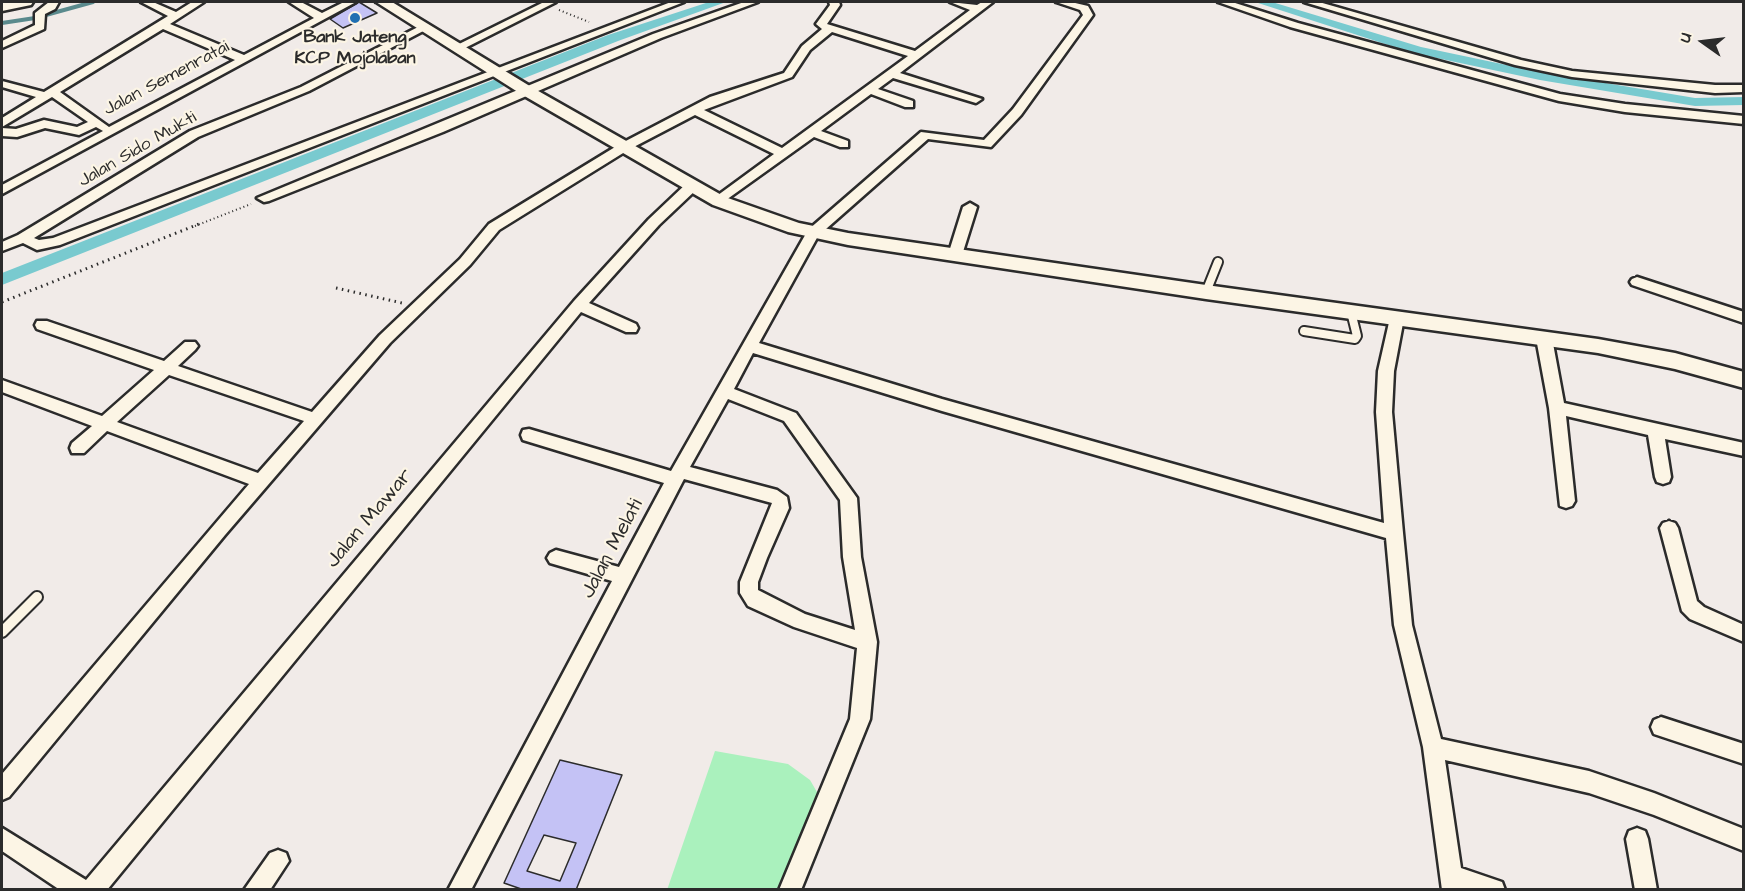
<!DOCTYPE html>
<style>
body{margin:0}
#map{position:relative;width:1745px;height:891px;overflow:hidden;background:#f1ebe8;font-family:"Architects Daughter",sans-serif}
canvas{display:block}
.frame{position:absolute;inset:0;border:3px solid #2b2b2b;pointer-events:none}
.north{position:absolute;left:1673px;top:12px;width:60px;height:60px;-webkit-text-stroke:4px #fcf5e5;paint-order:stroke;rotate:284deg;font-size:16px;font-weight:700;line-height:24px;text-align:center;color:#2b2b2b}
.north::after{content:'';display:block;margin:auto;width:21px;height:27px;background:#2b2b2b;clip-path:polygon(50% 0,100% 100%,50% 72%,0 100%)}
</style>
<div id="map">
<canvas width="1745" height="891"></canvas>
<div class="frame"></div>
<div class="north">U</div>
</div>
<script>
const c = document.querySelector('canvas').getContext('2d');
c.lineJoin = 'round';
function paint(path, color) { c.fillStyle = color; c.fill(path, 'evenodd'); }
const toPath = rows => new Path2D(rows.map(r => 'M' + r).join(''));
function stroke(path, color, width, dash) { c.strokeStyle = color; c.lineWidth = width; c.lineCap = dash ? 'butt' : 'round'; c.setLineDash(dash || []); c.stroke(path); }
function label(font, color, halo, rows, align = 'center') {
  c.font = font + ' "Architects Daughter",sans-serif'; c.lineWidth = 4.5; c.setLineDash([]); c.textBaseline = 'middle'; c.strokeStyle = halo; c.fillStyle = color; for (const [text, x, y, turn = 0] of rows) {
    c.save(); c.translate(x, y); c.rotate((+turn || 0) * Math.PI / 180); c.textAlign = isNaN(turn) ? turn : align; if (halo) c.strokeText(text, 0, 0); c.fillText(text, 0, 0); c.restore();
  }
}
const green = toPath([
 [715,751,788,764,810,780,821,799,782,889,667,890]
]);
const stream = toPath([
 [2,23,35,18,93,2]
]);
const canal = toPath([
 [709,2,726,2,618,41,2,285,2,273,608,35,709,2],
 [1255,2,1272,2,1421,47,1540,72,1695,98,1744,97,1744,105,1695,106,1540,80,1413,53,1255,2]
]);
const building = toPath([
 [359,2,377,13,343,28,330,19,359,2],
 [560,760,622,775,576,890,524,890,504,883,560,760],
 [544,835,576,843,560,881,527,871,544,835]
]);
const pathFar1 = toPath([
 [559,10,589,22],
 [195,226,251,204]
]);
const path = toPath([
 [336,288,402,303],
 [2,302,199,224]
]);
const serviceFar1 = toPath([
 [1206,292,1218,262],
 [1304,331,1355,339,1357,336,1351,312]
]);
const service = toPath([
 [2,632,37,597]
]);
const minor = toPath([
 [49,2,59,2,55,9,45,14,44,29,2,48,2,41,35,25,35,13,49,2],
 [141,2,153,2,176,12,192,2,204,2,170,24,244,55,314,18,289,2,301,2,322,13,344,2,356,2,2,194,2,185,103,131,96,127,79,135,45,128,17,137,2,136,2,128,16,129,44,120,77,127,88,122,52,97,2,127,2,118,36,97,2,87,2,81,44,92,168,16,141,2],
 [163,29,235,60,109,127,60,92,163,29],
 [544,2,556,2,461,50,451,48,544,2],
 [671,2,684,2,60,245,37,250,23,243,2,251,2,242,18,235,190,131,301,87,420,26,429,28,309,91,198,137,34,238,39,240,53,238,671,2],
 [744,2,758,2,661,38,443,132,269,201,264,202,257,198,653,34,744,2],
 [829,2,839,2,840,5,827,24,915,51,970,10,950,2,977,5,982,2,993,2,900,73,982,99,976,103,893,78,878,89,913,101,913,107,905,107,871,94,821,131,848,141,848,147,840,147,814,137,719,205,714,204,714,198,774,154,695,115,628,150,499,230,470,265,390,343,225,535,9,797,2,800,2,774,249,484,107,431,84,453,72,453,70,448,72,443,92,426,2,392,2,380,102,416,154,370,37,329,35,325,37,321,47,321,164,361,185,342,195,342,198,346,195,350,178,366,312,412,380,335,460,259,489,224,620,144,710,97,784,73,802,46,822,29,816,24,830,5,829,2],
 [832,32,908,56,782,148,704,110,792,77,810,50,832,32],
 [169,375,304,421,258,473,117,422,169,375],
 [1056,2,1071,2,1088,6,1093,15,1021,115,991,147,928,139,818,236,759,343,942,399,1384,523,1376,412,1378,371,1390,318,1397,313,1402,314,1404,318,1394,371,1392,412,1403,533,1412,625,1441,739,1589,771,1654,793,1744,829,1744,851,1654,815,1589,793,1445,760,1461,868,1502,882,1505,890,1442,890,1423,747,1394,625,1386,538,942,411,753,353,734,389,796,413,857,498,861,557,877,642,870,719,801,890,779,890,850,719,857,648,794,627,748,606,740,593,740,582,772,503,684,479,471,890,448,890,612,581,550,563,547,558,550,553,556,550,619,567,664,483,523,440,521,435,523,430,529,429,671,471,808,230,921,132,984,140,1013,109,1083,15,1080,10,1056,2],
 [728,399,784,421,840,500,843,557,855,630,805,614,758,590,758,582,767,558,789,508,787,497,777,490,690,467,728,399],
 [1218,2,1232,2,1298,23,1560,94,1625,104,1744,116,1744,124,1625,112,1559,101,1290,27,1218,2],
 [1304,2,1319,2,1521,60,1572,71,1715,85,1744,85,1744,92,1715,93,1572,77,1515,65,1304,2],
 [692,182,697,183,697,189,659,225,589,303,636,324,638,328,636,332,626,332,581,312,107,890,60,890,2,851,2,828,86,880,574,301,649,219,687,183,692,182],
 [970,203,977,207,962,255,960,258,950,258,948,255,963,207,970,203],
 [1637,277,1744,312,1744,323,1632,285,1630,282,1632,279,1637,277],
 [1544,333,1552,338,1564,403,1744,443,1744,456,1665,439,1671,477,1669,482,1663,484,1657,482,1655,477,1648,435,1566,416,1575,501,1572,506,1566,508,1560,506,1549,408,1536,338,1544,333],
 [1669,521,1675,523,1678,528,1697,601,1704,607,1744,625,1744,642,1690,619,1682,611,1660,528,1663,523,1669,521],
 [1661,717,1744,744,1744,764,1654,734,1651,727,1654,720,1661,717],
 [1637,828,1645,831,1648,839,1657,890,1635,890,1626,839,1629,831,1637,828],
 [278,850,286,853,289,861,270,890,244,890,270,853,278,850]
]);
const secondary = toPath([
 [8,2,33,2,31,5,2,11,2,3,8,2],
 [376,2,392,2,533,88,725,197,799,223,848,233,1206,285,1598,339,1675,353,1744,372,1744,388,1675,369,1598,353,1206,299,848,245,788,232,713,205,521,94,376,2]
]);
const markers = [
 [355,18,6,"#1f6fb2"]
];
const farPoinames = [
 ["Bank Jateng",355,38],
 ["KCP Mojolaban",355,59]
];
const farStreetnames = [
 ["Jalan Semenratai",167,79,-28],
 ["Jalan Sido Mukti",138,150,-30]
];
const streetNames = [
 ["Jalan Mawar",370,519,-50],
 ["Jalan Melati",613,549,-62]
];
paint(green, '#aaf1bd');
stroke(stream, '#5a8a8d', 4);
paint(canal, '#79cacf');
paint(building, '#c4c2f5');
stroke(building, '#2b2b2b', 1.5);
stroke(serviceFar1, '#2b2b2b', 12);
stroke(service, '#2b2b2b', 14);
stroke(minor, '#2b2b2b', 5);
stroke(secondary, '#2b2b2b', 5);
stroke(pathFar1, '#2b2b2b', 2, [1, 3]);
stroke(path, '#2b2b2b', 3, [1.5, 4.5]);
stroke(serviceFar1, '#fcf5e5', 8);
stroke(service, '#fcf5e5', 10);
paint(minor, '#fcf5e5');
paint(secondary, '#fcf5e5');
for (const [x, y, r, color] of markers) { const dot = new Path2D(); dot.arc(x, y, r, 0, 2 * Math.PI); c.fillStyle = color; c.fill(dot); stroke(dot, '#fcf5e5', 2); }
label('bold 18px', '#2b2b2b', '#fcf5e5', farPoinames);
label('18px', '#2b2b2b', '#fcf5e5', farStreetnames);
label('21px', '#2b2b2b', '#fcf5e5', streetNames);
</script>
